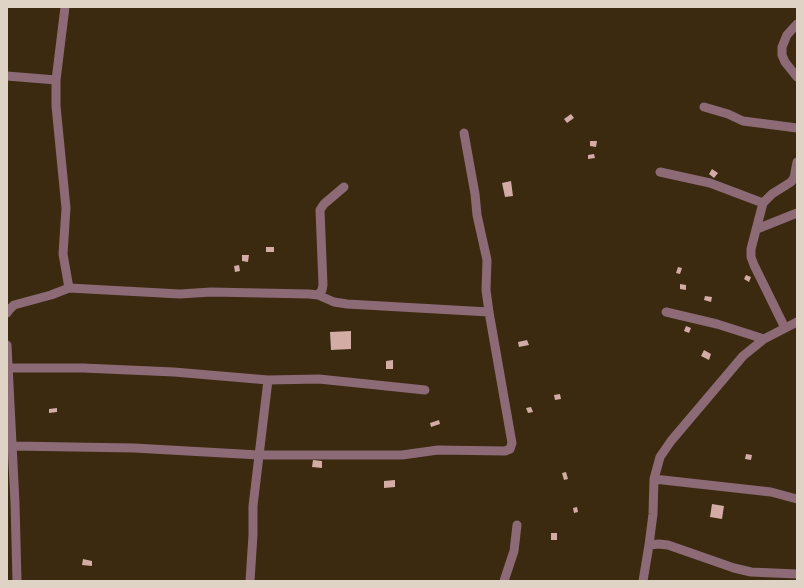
<!DOCTYPE html>
<style>
body{margin:0}
#map{position:relative;width:804px;height:588px;overflow:hidden;background:#3b2910;font-family:"PT Sans",sans-serif}
canvas{display:block}
.frame{position:absolute;inset:0;border:8px solid #dfd3c5;pointer-events:none}
</style>
<div id="map">
<canvas width="804" height="588"></canvas>
<div class="frame"></div>
</div>
<script>
const c = document.querySelector('canvas').getContext('2d');
c.lineJoin = 'round';
function paint(path, color) { c.fillStyle = color; c.fill(path, 'evenodd'); }
const toPath = rows => new Path2D(rows.map(r => 'M' + r).join(''));
function stroke(path, color, width, dash) { c.strokeStyle = color; c.lineWidth = width; c.lineCap = dash ? 'butt' : 'round'; c.setLineDash(dash || []); c.stroke(path); }
const building = toPath([
 [571,114,574,118,567,123,564,119],
 [590,141,597,141,596,147,590,146],
 [594,154,595,158,588,159,588,155],
 [712,169,718,173,714,178,709,174],
 [511,181,513,196,505,197,502,183],
 [266,247,274,247,274,252,266,252],
 [242,255,249,255,248,262,242,261],
 [239,265,240,271,235,272,234,266],
 [678,267,682,268,680,274,676,273],
 [746,275,751,277,749,282,744,279],
 [680,284,686,285,686,290,680,289],
 [705,296,712,297,711,302,704,300],
 [686,326,691,328,689,333,684,331],
 [351,331,351,349,331,350,330,332],
 [527,340,529,345,519,347,518,342],
 [704,350,711,354,709,360,701,356],
 [393,360,393,369,386,369,386,361],
 [560,394,561,399,555,400,554,395],
 [531,407,533,412,528,413,526,408],
 [57,408,57,412,49,413,49,409],
 [439,420,440,424,431,427,430,423],
 [746,454,752,455,751,460,745,459],
 [313,460,322,461,322,468,312,467],
 [566,472,568,479,564,480,562,473],
 [395,480,395,487,384,488,384,481],
 [712,504,724,506,722,519,710,517],
 [577,507,578,512,574,513,573,508],
 [551,533,557,533,557,540,551,540],
 [83,559,92,561,92,566,82,565]
]);
const minor = toPath([
 [65,7,56,80,56,106,66,208,63,254,69,288],
 [797,24,787,35,782,47,782,55,785,62,797,77],
 [7,76,56,80],
 [704,107,728,114,743,121,797,128],
 [660,172,710,183,763,203],
 [757,229,797,213],
 [318,295,322,290,323,285,320,210,324,204,344,187],
 [666,312,717,324,764,339],
 [7,313,9,310,14,305,51,295,69,288,180,294,211,292,309,294,318,295,334,302,347,304,489,312],
 [785,328,754,265,751,257,751,249,763,203,772,194,791,182,794,178,797,162],
 [7,345,15,503,17,581],
 [9,368,83,368,174,372,268,380,319,379,425,390],
 [12,446,134,448,259,455,402,455,438,450,505,451,510,449,512,443,489,312,486,290,487,260,477,215,475,194,464,133],
 [654,479,771,492,797,499],
 [649,545,659,544,668,545,734,568,751,572,797,574],
 [250,581,253,535,253,506,268,380],
 [504,581,514,551,517,525],
 [643,581,649,545,653,514,654,479,660,457,671,441,743,356,764,339,797,322]
]);
paint(building, '#d3aca5');
stroke(minor, '#8c6a76', 9);
</script>
